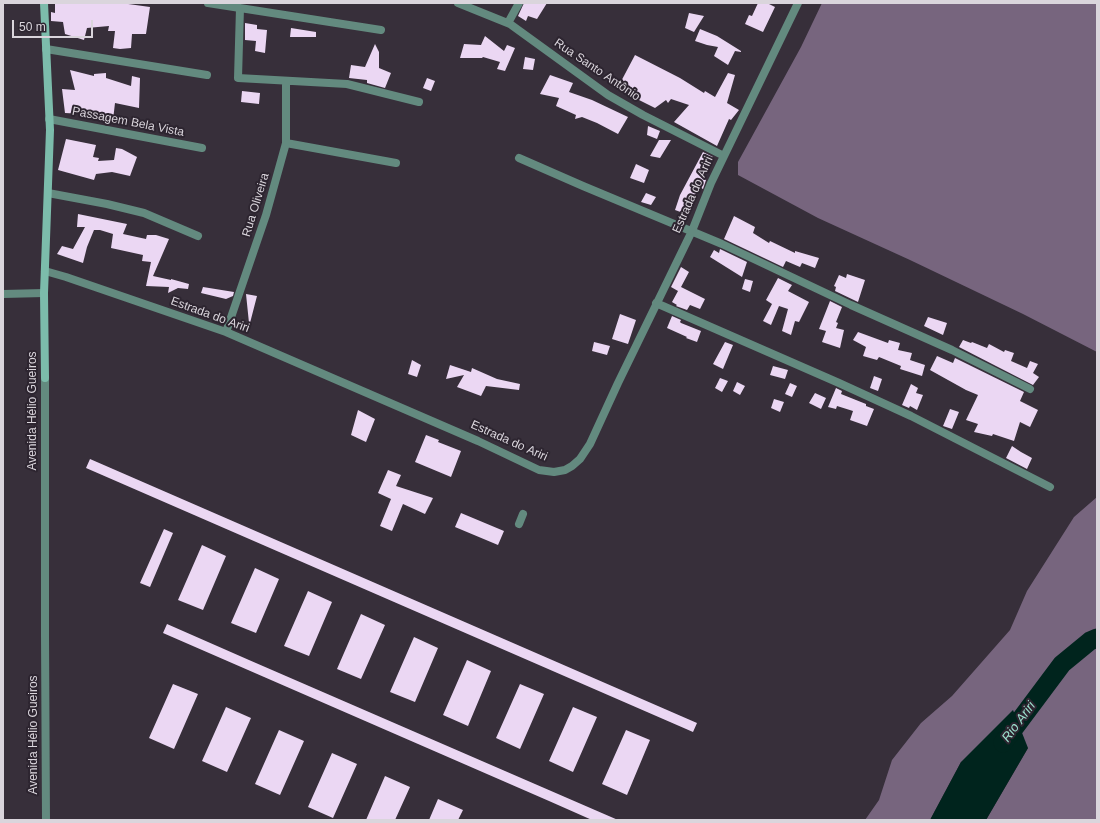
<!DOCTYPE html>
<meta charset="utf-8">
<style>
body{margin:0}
#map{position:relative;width:1100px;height:823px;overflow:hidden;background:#372f3a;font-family:Helvetica,sans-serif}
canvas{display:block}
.frame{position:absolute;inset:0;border:4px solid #dad5dc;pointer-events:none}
.scale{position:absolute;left:12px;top:20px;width:81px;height:18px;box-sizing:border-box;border:2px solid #dad5dc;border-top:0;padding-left:5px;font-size:12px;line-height:14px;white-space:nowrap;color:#dad5dc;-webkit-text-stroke:3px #2d2530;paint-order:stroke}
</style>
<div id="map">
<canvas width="1100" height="823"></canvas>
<div class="frame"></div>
<div class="scale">50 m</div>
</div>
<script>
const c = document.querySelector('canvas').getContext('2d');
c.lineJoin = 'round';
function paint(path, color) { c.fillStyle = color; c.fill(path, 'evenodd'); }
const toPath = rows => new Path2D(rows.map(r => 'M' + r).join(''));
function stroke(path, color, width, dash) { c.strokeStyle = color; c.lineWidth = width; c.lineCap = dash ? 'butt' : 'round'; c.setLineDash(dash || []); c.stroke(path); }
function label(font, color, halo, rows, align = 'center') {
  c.font = font + ' Helvetica,sans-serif'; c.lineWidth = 4; c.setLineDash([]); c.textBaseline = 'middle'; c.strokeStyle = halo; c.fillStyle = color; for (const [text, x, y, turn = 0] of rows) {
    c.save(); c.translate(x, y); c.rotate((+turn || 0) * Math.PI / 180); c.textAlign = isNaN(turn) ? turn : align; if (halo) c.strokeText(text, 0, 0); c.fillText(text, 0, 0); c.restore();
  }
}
const forest = toPath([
 [822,3,1097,3,1097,352,1023,314,910,260,818,218,738,175,738,162,801,47],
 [1097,497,1097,820,986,820,1028,748,961,762,930,820,865,820,879,800,892,760,921,723,952,696,1010,630,1027,591,1074,517]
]);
const water = toPath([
 [1013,710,1028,748,986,820,930,820,961,762]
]);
const river = toPath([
 [1003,743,1062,664,1090,641,1097,638]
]);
const building = toPath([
 [55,3,121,3,150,7,146,34,132,34,131,48,120,49,113,48,115,31,108,31,109,26,87,28,84,40,65,34,63,22,51,21,51,12,55,13],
 [524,3,547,3,537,19,528,16,526,21,518,16],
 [758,3,767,3,775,7,763,32,745,24,749,15,752,16],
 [689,13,704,16,694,32,685,28],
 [245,23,257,25,257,29,267,30,265,53,255,51,256,41,245,40],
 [291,28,316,32,316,37,290,37],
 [700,29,717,36,741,51,741,52,735,51,728,65,714,56,718,47,707,45,695,41],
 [485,36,504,51,507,45,515,48,505,71,497,69,500,62,483,57,482,58,460,58,464,44,481,45],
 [375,44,379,52,379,68,391,73,385,88,367,83,367,80,349,78,351,65,365,67],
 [635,55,680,78,704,93,705,91,715,97,728,73,735,75,727,103,739,110,731,120,729,119,717,146,674,122,689,105,671,99,668,103,666,100,655,108,617,89],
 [525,57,535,59,533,70,523,69],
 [70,70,94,76,94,74,106,73,106,78,131,86,132,76,140,78,139,108,115,103,113,120,104,119,104,115,65,113,62,89,75,90],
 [550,75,573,83,569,92,592,100,628,117,618,134,597,123,582,117,575,119,576,115,556,106,559,98,540,94],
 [427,78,435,81,431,91,423,88],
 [242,91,260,93,259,104,241,102],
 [648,126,660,131,657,139,647,135],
 [66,139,96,145,93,157,99,158,98,161,114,160,116,148,122,149,137,157,130,176,112,172,96,174,94,180,58,170],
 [659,140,671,140,660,158,650,156],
 [703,152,713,157,701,177,706,180,703,189,699,187,686,214,675,210,680,195],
 [636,164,649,170,644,183,630,178],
 [646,193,656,197,651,205,641,202],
 [78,214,127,224,123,234,146,239,147,235,156,235,169,239,153,276,171,280,171,279,189,284,188,289,178,288,168,293,169,287,146,286,151,262,142,261,143,255,111,248,113,234,100,230,94,230,87,247,83,263,57,254,62,246,73,249,85,227,77,227],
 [734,216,755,227,753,233,769,243,770,241,795,253,795,251,819,258,815,268,802,263,800,267,786,261,783,267,724,239],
 [720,249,747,262,742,277,710,257,714,250,719,253],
 [681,267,689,272,681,287,705,299,700,309,690,305,687,310,676,306,677,305,672,302,678,291,671,287],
 [847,274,865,280,858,302,835,291,836,287,834,286,839,275,846,278],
 [778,278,792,285,788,291,809,302,799,322,795,321,791,335,782,331,788,309,779,306,771,325,763,321,772,304,766,300],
 [745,279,753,281,750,292,742,289],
 [203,287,234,292,233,296,226,299,201,293],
 [246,294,257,296,250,323,249,323],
 [830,301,842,307,836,322,838,323,836,328,844,330,840,348,822,342,826,331,819,329],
 [620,314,636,320,628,344,612,339],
 [672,316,681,320,680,322,681,323,701,331,697,342,686,338,687,337,667,328],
 [928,317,947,323,943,335,924,326],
 [858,332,888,343,889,340,900,343,898,350,912,353,910,360,925,365,922,376,900,369,901,366,879,357,877,360,863,356,866,347,853,340],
 [963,340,971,343,972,342,987,348,989,344,1004,352,1005,350,1014,353,1011,361,1027,368,1030,361,1038,364,1033,373,1039,377,1033,385,959,347],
 [594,342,610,346,607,355,592,351],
 [725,342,733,345,723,369,713,364],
 [937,356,953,363,955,358,1024,392,1020,401,1038,410,1030,427,1020,422,1014,441,993,434,992,436,974,432,978,424,966,420,978,395,966,390,930,370],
 [412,360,421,365,417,377,408,374],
 [450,365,471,372,472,368,497,379,520,384,519,390,486,386,481,396,457,387,464,375,446,379],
 [773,366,788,370,785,379,770,375],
 [874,376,882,379,878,391,870,388],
 [720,378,728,381,722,392,715,388],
 [737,382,745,386,740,395,733,391],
 [790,383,797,386,792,397,785,394],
 [911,384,918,388,916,393,923,395,917,410,910,406,909,408,902,405],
 [836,388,842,391,841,394,866,404,866,406,874,409,867,426,850,420,853,411,837,406,836,409,828,407],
 [815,393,826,398,821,409,809,403],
 [774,399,784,402,780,412,771,408],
 [950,409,959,412,952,429,943,426],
 [358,410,375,419,366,442,351,435],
 [426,435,439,440,438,442,461,451,451,477,415,462],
 [1012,446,1021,452,1032,458,1027,469,1006,458],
 [90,459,697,723,693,732,86,468],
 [388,470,401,475,396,486,433,498,425,514,403,504,392,531,380,526,391,499,378,493],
 [461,513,504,531,498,545,455,527],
 [164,529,173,533,150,587,140,583],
 [202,545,226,556,203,610,178,600],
 [255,568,279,579,256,633,231,623],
 [308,591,332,602,309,656,284,646],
 [361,614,385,625,361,679,337,669],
 [167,624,249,660,618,820,592,820,549,801,163,633],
 [414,637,438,648,415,702,390,692],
 [467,660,491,671,468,726,443,715],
 [173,684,198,694,174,749,149,738],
 [520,684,544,694,520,749,496,738],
 [226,707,251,718,227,772,202,761],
 [573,707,597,717,573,772,549,761],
 [279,730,304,741,280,795,255,784],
 [626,730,650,740,627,795,602,784],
 [332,753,357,764,333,818,308,807],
 [385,776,410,787,395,820,366,820],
 [438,799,463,810,458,820,429,820]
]);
const minor = toPath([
 [208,3,381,30],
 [458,3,510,24,608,95,643,115,724,156],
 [240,8,238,78,347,84,419,102],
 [508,23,519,3],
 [46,49,207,75],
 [49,119,202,148],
 [286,143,396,163],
 [519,158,583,186,722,244,851,305,952,350,1030,389],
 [48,193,107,204,144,213,198,236],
 [45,271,66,277,226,332,478,441,539,470,554,472,565,470,572,466,580,459,590,444,618,383,692,231,711,183,798,3],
 [3,294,44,293],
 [656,303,839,383,911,416,1050,487],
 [226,332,266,215,286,143,286,81],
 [45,378,45,636,46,820],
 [519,524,523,514]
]);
const secondary = toPath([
 [44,3,50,130,44,293,45,378]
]);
const streetNames = [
 ["Rua Santo Antônio",597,70,34],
 ["Passagem Bela Vista",128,122,11],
 ["Estrada do Ariri",693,195,-66],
 ["Rua Oliveira",256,205,-73],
 ["Estrada do Ariri",210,315,20],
 ["Avenida Hélio Gueiros",33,411,-90],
 ["Estrada do Ariri",509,441,24],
 ["Avenida Hélio Gueiros",34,735,-90]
];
const waterNames = [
 ["Rio Ariri",1019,722,-53]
];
paint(forest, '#77657e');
paint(water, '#00241d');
stroke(river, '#00241d', 19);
paint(building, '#ebd7f3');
stroke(minor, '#638a7f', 8);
stroke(secondary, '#7cbcab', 8);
label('12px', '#dad5dc', '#2d2530', streetNames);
label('italic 13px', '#9de1ce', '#2d2530', waterNames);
</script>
